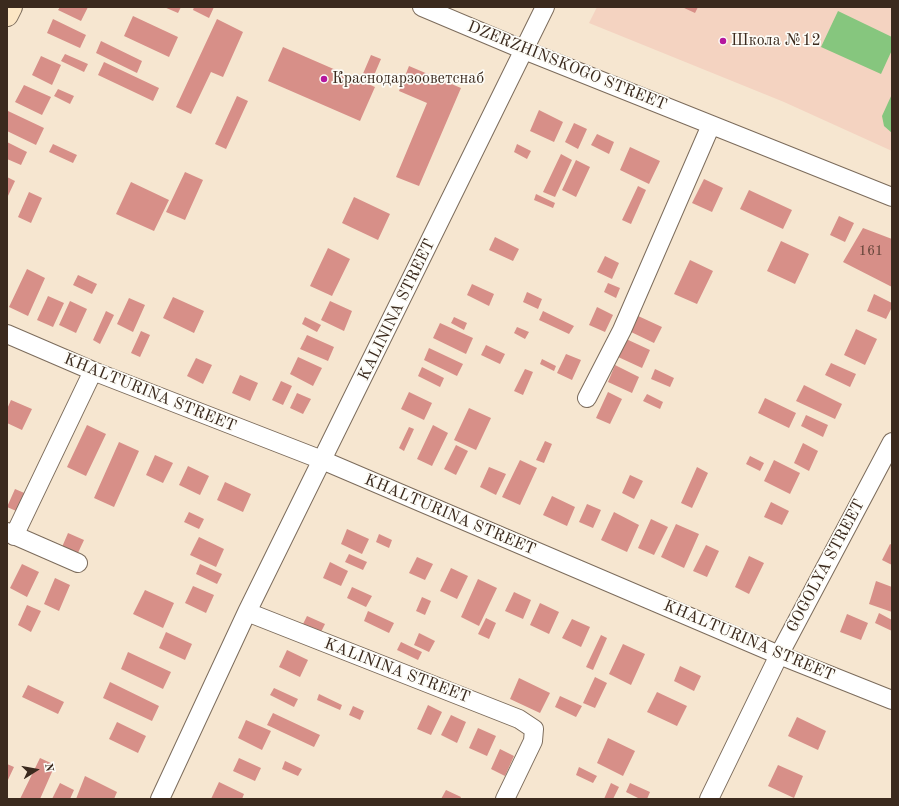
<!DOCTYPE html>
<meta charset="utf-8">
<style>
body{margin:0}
#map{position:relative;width:899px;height:806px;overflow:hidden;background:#f6e6d0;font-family:"Old Standard TT",serif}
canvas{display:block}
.frame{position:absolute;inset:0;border:8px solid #3b2a1e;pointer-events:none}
.north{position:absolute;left:16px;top:750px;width:40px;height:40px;-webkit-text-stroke:3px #fdfcf7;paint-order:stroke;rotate:79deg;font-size:11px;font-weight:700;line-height:16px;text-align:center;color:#3b2a1e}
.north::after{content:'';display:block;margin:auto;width:14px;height:18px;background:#3b2a1e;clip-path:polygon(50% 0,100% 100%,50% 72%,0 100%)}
</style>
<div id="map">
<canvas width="899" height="806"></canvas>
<div class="frame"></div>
<div class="north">N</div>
</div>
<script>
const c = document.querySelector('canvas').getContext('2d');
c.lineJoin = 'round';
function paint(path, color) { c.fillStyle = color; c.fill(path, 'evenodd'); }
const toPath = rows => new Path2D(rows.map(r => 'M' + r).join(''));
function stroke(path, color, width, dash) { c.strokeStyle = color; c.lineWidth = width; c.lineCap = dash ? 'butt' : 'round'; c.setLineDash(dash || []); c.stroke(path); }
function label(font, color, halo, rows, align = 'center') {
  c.font = font + ' "Old Standard TT",serif'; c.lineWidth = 3.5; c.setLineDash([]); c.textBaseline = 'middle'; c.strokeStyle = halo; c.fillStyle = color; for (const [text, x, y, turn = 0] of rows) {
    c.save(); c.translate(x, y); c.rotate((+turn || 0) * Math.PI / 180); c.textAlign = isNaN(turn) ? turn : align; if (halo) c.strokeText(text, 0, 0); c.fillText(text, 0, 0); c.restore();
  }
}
const built = toPath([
 [597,7,892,7,892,151,784,102,589,23]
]);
const green = toPath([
 [838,11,892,37,892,50,881,74,821,47],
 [892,94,892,133,884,126,882,116]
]);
const building = toPath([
 [60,7,88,7,81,21,58,10],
 [164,7,181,7,178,13],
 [194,7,214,7,209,18,193,10],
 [682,7,698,7,695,13],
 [133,16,178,37,169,57,124,36],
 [53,19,86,35,80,48,47,33],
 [217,19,243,32,223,77,211,72,191,114,176,107],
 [101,41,142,61,137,73,96,53],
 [283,47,375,87,360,121,268,81],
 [65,54,88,64,84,72,61,61],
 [371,55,381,59,372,80,362,76],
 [41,56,61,65,52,85,32,75],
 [104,62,159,88,153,101,98,75],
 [409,66,461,88,419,186,396,177,427,103,399,91],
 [24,85,51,97,42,115,15,102],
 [58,89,74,96,70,104,54,96],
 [237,96,248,101,226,149,215,144],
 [539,110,563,122,554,142,530,131],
 [8,111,44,128,36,145,7,131,7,113],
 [574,123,587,129,578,149,565,142],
 [597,134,614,142,609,154,591,145],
 [7,142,27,152,21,165,7,159],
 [53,144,77,155,73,163,49,152],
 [517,144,531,151,527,159,514,152],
 [630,147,660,161,649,184,620,170],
 [561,154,572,160,555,197,543,192],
 [576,160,590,167,576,197,562,190],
 [185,172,203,180,185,220,166,212],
 [7,177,15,181,7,198],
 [704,179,723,188,712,212,692,203],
 [131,182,169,200,154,231,116,214],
 [638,186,646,190,631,224,622,220],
 [749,190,792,210,783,229,740,209],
 [29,192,42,198,31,223,18,217],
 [536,194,555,203,553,208,534,200],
 [354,197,390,214,378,240,342,223],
 [839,216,854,223,845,242,830,235],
 [863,228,892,239,892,287,843,262],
 [495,237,519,249,513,261,489,250],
 [781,241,809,254,795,284,767,271],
 [328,248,350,259,332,296,310,286],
 [605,256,619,263,612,279,597,272],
 [690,260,713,271,697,304,674,294],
 [27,269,45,278,28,316,9,307],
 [78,275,97,284,92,294,73,285],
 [608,283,620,288,616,298,604,292],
 [472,284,494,294,489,306,467,295],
 [527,292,542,299,538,309,523,302],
 [874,294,892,303,892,307,886,319,867,311],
 [48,296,64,303,53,327,37,320],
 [173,297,204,311,194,333,163,318],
 [129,298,145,305,133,332,117,324],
 [70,301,87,309,76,333,59,325],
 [330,301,352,311,344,331,321,320],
 [597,307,613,315,605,332,589,325],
 [106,311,114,315,100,344,93,340],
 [543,311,574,326,569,334,539,320],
 [636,315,662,327,654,343,629,331],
 [305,317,321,325,317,332,302,324],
 [454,317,467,323,464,330,451,323],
 [440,323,473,338,466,354,433,338],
 [517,327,529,332,525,339,514,333],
 [856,329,877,339,865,365,844,355],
 [141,331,150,335,140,357,131,353],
 [307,335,334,347,328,361,300,349],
 [624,338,650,350,642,368,616,356],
 [486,345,505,354,500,364,481,355],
 [429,348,463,364,457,376,424,360],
 [566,354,581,360,572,380,557,373],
 [298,357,322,368,313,386,290,374],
 [196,358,212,365,203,384,187,376],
 [542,359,556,366,554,371,540,364],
 [831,363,856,374,850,387,825,375],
 [615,365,639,377,632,393,608,382],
 [422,367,444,378,440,387,418,376],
 [525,369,533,372,523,395,514,391],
 [655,369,674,378,670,387,651,379],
 [240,375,258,383,250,401,232,393],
 [281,381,292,386,283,405,272,400],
 [804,385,842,404,835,419,796,401],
 [409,392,432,403,424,420,401,409],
 [608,392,622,399,610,424,596,418],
 [297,393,311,399,303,414,290,408],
 [647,394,663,402,660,409,643,401],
 [765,398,796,413,789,428,758,413],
 [11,400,32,409,22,430,7,423,7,409],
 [469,408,491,418,476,450,454,440],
 [806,415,828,425,823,437,801,426],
 [87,425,106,434,86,476,67,467],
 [433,425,448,433,432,466,417,459],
 [409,427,414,429,404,451,399,448],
 [545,441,552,444,544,463,536,460],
 [119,442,139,451,114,507,94,498],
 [803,443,818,451,809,471,794,463],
 [456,445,468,451,456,475,444,469],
 [155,455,173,463,163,483,146,475],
 [750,456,764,463,760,471,746,464],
 [520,460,537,468,520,505,502,497],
 [774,460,800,473,790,494,764,481],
 [188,466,209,476,200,495,179,485],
 [489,467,506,474,496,495,480,487],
 [697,467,708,473,692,508,681,503],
 [630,475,643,481,634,499,622,493],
 [225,482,251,494,243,512,217,500],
 [15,489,29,495,21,513,7,507],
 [552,496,575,507,567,526,543,515],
 [771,502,789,511,782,525,764,517],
 [587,504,601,510,593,528,579,522],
 [189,512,204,519,199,529,184,522],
 [614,512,639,525,627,552,601,540],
 [651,519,668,527,654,555,638,548],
 [676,524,699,534,684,568,661,557],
 [347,529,369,539,362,554,341,544],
 [68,533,84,540,77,555,62,547],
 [379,534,392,540,389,548,376,542],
 [199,537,224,549,216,567,190,555],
 [890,544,892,545,892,565,882,560],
 [706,545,719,551,707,577,693,571],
 [349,554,367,562,363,570,345,562],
 [749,556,764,563,749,594,735,587],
 [417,557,433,564,425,580,409,573],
 [330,562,348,571,341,586,323,578],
 [22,564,39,572,27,597,10,588],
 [200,564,222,574,217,584,196,574],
 [451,568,468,576,457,599,440,591],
 [55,578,70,585,59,611,44,604],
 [478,579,497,588,479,626,461,617],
 [876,581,892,587,892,612,869,604],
 [193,586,214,595,206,613,185,603],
 [352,587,372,596,366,607,347,598],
 [145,590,174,603,163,628,133,614],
 [514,592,531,600,523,619,505,611],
 [422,597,431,601,425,615,416,611],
 [540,603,559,612,549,634,530,625],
 [27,605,41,611,31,632,18,625],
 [368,611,394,623,389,633,364,621],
 [879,613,892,620,892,631,875,623],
 [847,614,868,623,861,640,840,632],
 [307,616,325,624,317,640,299,632],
 [486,618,496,623,489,639,478,634],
 [572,619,590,627,581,647,562,638],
 [166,632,192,644,185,660,159,648],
 [419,633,435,641,429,652,414,645],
 [601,635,607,638,593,670,586,667],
 [401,642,422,652,418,660,397,650],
 [623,644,645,654,631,685,609,674],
 [287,650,308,660,300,677,279,667],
 [128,652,171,672,163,689,121,669],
 [680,666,701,676,694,691,674,681],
 [595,677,607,683,595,708,583,703],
 [519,678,550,693,540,713,510,699],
 [110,682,159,706,152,721,103,698],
 [28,685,64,702,58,714,22,697],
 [274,688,298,699,294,707,270,695],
 [657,692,687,706,677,726,647,712],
 [319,694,342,705,340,710,317,700],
 [560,696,582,706,576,717,555,707],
 [428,705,442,712,431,735,417,729],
 [353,706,364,711,360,720,349,715],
 [273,713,320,735,314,747,267,725],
 [451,715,466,722,457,743,441,735],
 [797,717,826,731,818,750,788,736],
 [246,720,271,731,262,750,238,738],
 [117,722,146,736,138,753,109,739],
 [478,728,496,736,487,756,469,748],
 [608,738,635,751,623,776,597,763],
 [500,749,514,756,505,776,491,769],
 [40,758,55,765,40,799,20,799],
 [239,758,261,768,255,781,233,771],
 [285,761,302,769,298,776,282,769],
 [7,764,14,767,7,782],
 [778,765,803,776,794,798,768,786],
 [579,767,597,776,593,783,576,775],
 [85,776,117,792,114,799,76,799],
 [219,782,244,794,242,799,211,799],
 [60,783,74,790,70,799,52,799],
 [611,783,619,787,613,799,604,799],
 [630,783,650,792,647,799,640,799,626,792],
 [446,790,461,797,460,799,441,799]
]);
const minor = toPath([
 [422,7,524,50,892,197],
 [7,334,93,371,322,460,779,655,892,700],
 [587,398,622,330,711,125],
 [7,532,78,563],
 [14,536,93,371],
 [247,612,519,719,534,729,533,741,505,799],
 [160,799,247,612,545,7],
 [709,799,779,655,892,442]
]);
const secondary = toPath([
 [7,15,11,7]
]);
const markers = [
 [723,41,4,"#b5179e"],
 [324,79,4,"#b5179e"]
];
const numberNames = [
 ["161",871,251]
];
const poiNames = [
 ["Школа №12",731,41],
 ["Краснодарзооветснаб",332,79]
];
const streetNames = [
 ["DZERZHINSKOGO STREET",567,66,22],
 ["KALININA STREET",397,310,-64],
 ["KHALTURINA STREET",150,393,22],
 ["KHALTURINA STREET",450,515,23],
 ["GOGOLYA STREET",826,566,-62],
 ["KHALTURINA STREET",749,641,23],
 ["KALININA STREET",397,671,21]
];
paint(built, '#f4d3c1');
paint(green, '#86c67e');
paint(building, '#d78f88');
stroke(minor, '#7c6c5c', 20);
stroke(secondary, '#7c6c5c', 24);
stroke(minor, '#fff', 18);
stroke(secondary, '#fce6c4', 22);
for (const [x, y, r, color] of markers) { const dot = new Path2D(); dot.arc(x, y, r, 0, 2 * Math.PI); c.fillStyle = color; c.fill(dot); stroke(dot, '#fdfcf7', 1.5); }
label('14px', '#624338', null, numberNames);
label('16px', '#3b2a1e', '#fdfcf7', poiNames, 'left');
label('16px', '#3b2a1e', '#fdfcf7', streetNames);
</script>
